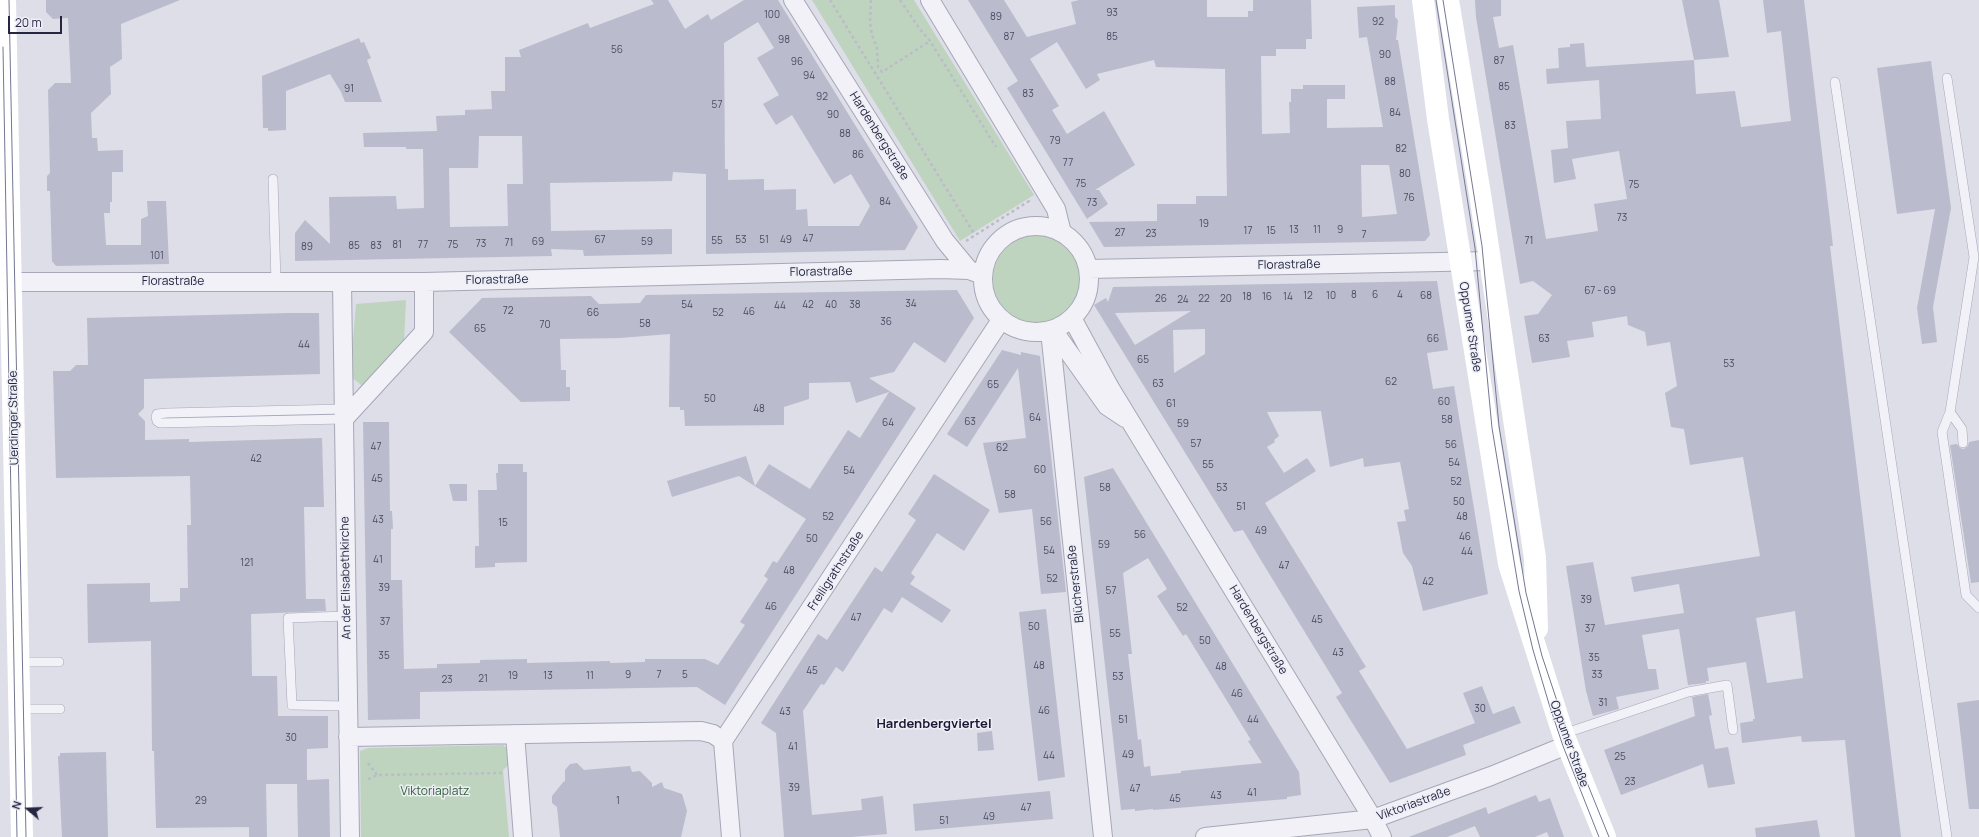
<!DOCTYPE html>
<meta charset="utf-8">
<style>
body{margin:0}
#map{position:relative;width:1979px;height:837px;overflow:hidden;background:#dedee9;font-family:Manrope,sans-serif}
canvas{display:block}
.north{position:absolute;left:8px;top:789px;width:40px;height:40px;-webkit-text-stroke:3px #edeef6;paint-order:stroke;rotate:289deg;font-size:11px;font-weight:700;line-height:16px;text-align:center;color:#252741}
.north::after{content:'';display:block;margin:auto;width:14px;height:18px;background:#252741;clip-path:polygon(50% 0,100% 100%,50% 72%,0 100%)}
.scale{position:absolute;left:8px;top:16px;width:54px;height:18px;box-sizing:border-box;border:2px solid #252741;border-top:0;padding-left:5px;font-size:12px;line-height:14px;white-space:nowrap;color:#252741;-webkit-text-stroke:3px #edeef6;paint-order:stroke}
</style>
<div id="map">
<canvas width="1979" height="837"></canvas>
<div class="north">N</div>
<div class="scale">20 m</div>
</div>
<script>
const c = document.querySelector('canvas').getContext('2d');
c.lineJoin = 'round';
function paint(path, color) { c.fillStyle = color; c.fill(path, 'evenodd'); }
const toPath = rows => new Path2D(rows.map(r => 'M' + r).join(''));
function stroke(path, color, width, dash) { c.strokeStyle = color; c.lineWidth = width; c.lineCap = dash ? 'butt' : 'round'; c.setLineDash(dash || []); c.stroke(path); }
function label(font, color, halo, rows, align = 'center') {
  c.font = font + ' Manrope,sans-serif'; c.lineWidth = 3; c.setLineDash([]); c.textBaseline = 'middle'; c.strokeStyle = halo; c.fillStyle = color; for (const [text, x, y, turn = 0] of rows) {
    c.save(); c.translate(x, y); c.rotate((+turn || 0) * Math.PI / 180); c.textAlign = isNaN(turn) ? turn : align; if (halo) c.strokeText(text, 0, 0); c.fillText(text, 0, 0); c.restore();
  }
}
const green = toPath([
 [812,0,914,0,1034,195,960,241],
 '993 279a44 44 0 1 1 88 0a44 44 0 1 1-88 0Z',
 [406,300,404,343,365,388,350,376,356,304],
 [503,745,508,749,510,764,503,770,509,837,361,837,360,751,368,748]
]);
const building = toPath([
 [46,0,180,0,121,24,122,59,110,67,111,94,91,113,92,138,97,138,98,151,123,150,123,172,112,172,112,202,110,202,110,213,104,213,106,245,141,245,141,219,148,216,147,201,166,201,169,264,56,266,52,261,50,191,47,191,47,176,50,173,48,90,55,83,71,83,68,18,53,19,46,12],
 [651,0,668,0,685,29,708,14,711,20,744,0,778,0,918,227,905,250,706,254,706,174,673,172,672,181,550,183,551,231,672,229,672,254,584,256,583,250,551,249,552,256,295,261,295,233,305,220,330,244,329,197,396,196,397,209,424,208,423,149,406,149,406,147,364,147,363,133,437,131,436,116,465,115,465,110,492,109,491,91,505,91,505,57,521,57,519,50,588,23,590,28,654,4],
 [758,22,774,48,757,58,779,95,763,104,776,125,792,115,834,184,851,174,870,206,859,226,808,226,807,209,796,210,796,189,764,190,764,179,728,180,728,169,725,169,724,43],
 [479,136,522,136,523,184,507,184,508,226,450,227,449,168,478,168],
 [968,0,1004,0,1027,37,1076,24,1071,2,1079,0,1207,0,1207,17,1248,17,1248,11,1253,11,1253,0,1311,0,1312,39,1306,39,1306,49,1276,49,1276,56,1261,56,1262,134,1290,133,1289,102,1291,102,1291,89,1303,89,1303,85,1345,85,1345,99,1327,99,1327,128,1383,127,1367,37,1359,38,1357,7,1395,5,1395,17,1398,20,1396,40,1398,40,1430,235,1425,241,1104,247,1089,222,1157,221,1157,204,1196,204,1196,196,1227,196,1225,69,1156,67,1154,60,1097,74,1100,80,1086,89,1057,42,1030,59,1059,106,1052,110,1067,134,1104,111,1135,165,1095,190,1099,190,1108,204,1087,219,1007,88,1018,81],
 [1361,165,1389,165,1397,214,1362,217],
 [1475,0,1501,0,1501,16,1493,17,1499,48,1513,45,1546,239,1598,231,1594,204,1627,199,1619,151,1572,159,1576,179,1554,183,1551,150,1568,148,1566,121,1601,119,1599,80,1547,84,1546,69,1559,68,1558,48,1570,47,1570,44,1584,43,1586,67,1694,60,1696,94,1735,91,1741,127,1791,121,1781,31,1767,33,1763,0,1804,0,1833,246,1830,246,1901,837,1855,837,1845,740,1802,742,1801,736,1742,743,1740,723,1753,721,1753,719,1755,719,1746,662,1707,668,1709,681,1706,681,1706,683,1688,685,1679,629,1642,635,1648,669,1656,669,1659,689,1616,697,1619,709,1593,716,1586,691,1566,566,1593,562,1605,625,1684,613,1679,584,1634,592,1631,577,1760,556,1743,457,1690,465,1684,429,1671,427,1665,393,1677,386,1670,342,1647,346,1645,332,1628,325,1627,316,1592,322,1594,337,1567,341,1570,357,1532,363,1524,316,1538,314,1552,295,1533,281,1520,284,1476,17],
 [1795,611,1803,678,1767,683,1756,618],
 [1682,0,1719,0,1729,57,1694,60],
 [359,38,361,43,364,42,371,58,367,60,382,102,345,102,341,92,330,74,286,91,286,130,268,131,268,128,263,128,262,76],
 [1931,61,1951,208,1933,307,1937,342,1922,344,1917,308,1935,209,1897,214,1877,68],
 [1437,281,1448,350,1427,353,1433,389,1454,386,1488,594,1423,611,1412,566,1403,553,1397,522,1406,521,1404,510,1409,509,1400,462,1364,467,1363,458,1330,467,1321,411,1267,412,1279,436,1274,440,1275,442,1267,447,1284,473,1307,458,1316,471,1265,503,1366,667,1359,671,1407,749,1475,723,1463,693,1482,686,1493,714,1514,706,1521,723,1463,745,1466,755,1390,783,1336,697,1342,693,1259,557,1243,530,1234,532,1094,305,1106,298,1108,302,1113,287],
 [1191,311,1135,345,1115,313],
 [1205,329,1205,354,1174,373,1173,330],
 [957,290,974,318,945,363,914,342,894,372,869,378,916,408,725,705,697,687,420,692,420,719,368,720,363,422,389,422,390,511,392,511,393,529,391,529,391,580,402,580,404,669,437,668,437,664,480,663,480,660,527,659,527,663,610,661,610,663,645,662,645,659,705,659,718,665,745,625,740,622,768,579,764,576,773,561,777,563,806,519,739,476,672,497,667,481,746,456,755,486,769,464,810,489,848,430,860,438,889,392,856,403,850,382,809,383,809,399,784,407,784,425,685,426,684,410,680,410,680,407,669,407,670,334,620,338,560,339,561,370,566,370,566,387,570,387,570,401,521,402,449,332,482,298,591,296,599,304,640,303,646,295],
 [290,313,319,313,320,374,144,379,144,408,138,414,145,421,145,440,189,439,189,442,322,438,324,507,304,507,306,599,325,599,326,611,251,614,252,676,277,676,278,716,328,716,328,748,307,749,307,780,329,779,330,837,298,837,297,784,266,784,267,837,249,837,249,827,156,828,154,751,152,751,151,641,88,643,87,584,150,583,150,602,180,601,180,588,188,588,187,525,191,525,190,476,56,478,53,371,70,371,76,365,88,365,87,318],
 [1002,350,1021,355,1021,352,1040,356,1066,592,1041,594,1032,509,999,513,985,453,983,443,1026,438,1018,368,967,447,947,434],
 [1979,440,1979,582,1971,583,1950,445,1957,444,1960,448,1964,449,1968,446,1969,442],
 [498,464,523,464,523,472,527,472,527,562,495,563,495,567,475,568,475,546,479,546,478,490,497,490,496,473,498,473],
 [1113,468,1299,772,1301,795,1287,797,1287,799,1153,810,1153,809,1135,811,1135,809,1121,810,1084,477],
 [1148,558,1167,589,1157,596,1183,636,1186,634,1251,740,1248,741,1262,763,1181,771,1181,773,1151,776,1150,766,1144,767,1141,739,1138,740,1128,654,1132,654,1123,573],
 [934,474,990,510,964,551,937,533,911,573,915,577,910,584,951,610,942,623,902,597,892,613,884,608,843,672,836,667,824,685,821,684,803,711,812,815,862,810,861,799,883,796,887,834,851,837,784,837,776,733,761,723,818,634,827,640,875,567,882,572,916,520,908,514],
 [449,484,467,484,467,501,453,501],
 [1046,609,1065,777,1038,781,1019,612],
 [1708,694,1712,715,1709,716,1715,749,1728,747,1735,784,1708,788,1703,764,1621,795,1604,750,1695,716,1692,697],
 [1979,700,1979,809,1969,809,1957,703],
 [992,731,994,750,978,751,977,733],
 [106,752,108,837,62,837,58,756,60,756,60,753],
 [577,763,584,770,630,766,632,772,640,771,652,783,652,787,662,782,664,788,682,794,687,811,681,837,560,837,557,807,552,803,552,796,564,781,565,782,565,770,570,764],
 [1050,791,1053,819,915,831,913,804],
 [1536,795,1539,802,1550,798,1564,837,1549,837,1547,832,1535,837,1480,837,1475,826,1447,837,1409,837,1486,807,1488,814],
 [1817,820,1820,837,1756,837,1755,828]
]);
const path = toPath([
 [830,0,975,235],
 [871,0,870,22,872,35,877,48,878,67,882,72,930,41],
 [900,0,919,28,930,41,996,147],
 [966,241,1029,201,1028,199],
 [368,763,377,775],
 [368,779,377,775,502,773]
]);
const lane = toPath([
 [1947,78,1974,257,1950,412,1942,432,1966,595,1979,608],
 [1835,82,1947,837],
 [273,179,276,283],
 [1950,412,1962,429,1963,443],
 [344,419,160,423,157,421,156,417,157,414,167,413,344,409],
 [347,616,288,618,292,705,348,706],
 [19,662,59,662],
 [19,709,60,709],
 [1563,734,1688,692,1727,685,1733,730]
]);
const street = toPath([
 [793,0,945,241,969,270],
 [930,0,1056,209,1062,233],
 '983 279a53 53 0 1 1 106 0a53 53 0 1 1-106 0Z',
 [1088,269,1491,261],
 [11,282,424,282,940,269,969,270,983,275],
 [342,282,350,837],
 [1072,318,1110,388,1373,819,1382,837],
 [1053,330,1107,406,1125,418],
 [1050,331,1103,837],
 [344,419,424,332,424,282],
 [515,734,523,837],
 [348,737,701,731,713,734,723,741],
 [731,837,723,741,1001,320],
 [1205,837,1373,819,1491,776,1567,745]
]);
const secondary = toPath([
 [5,0,22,837],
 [1423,0,1438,119,1509,564,1563,734,1605,837],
 [1448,0,1480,194,1535,558,1537,629]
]);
const tram = toPath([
 [9,0,26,837],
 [1436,0,1475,248,1492,428,1519,591,1533,650,1549,704,1563,746,1599,837],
 [1443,0,1482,246,1499,426,1526,593,1542,656,1571,743,1609,837],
 [3,47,17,837]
]);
const numberNames = [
 ["93",1112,13],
 ["100",772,15],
 ["89",996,17],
 ["92",1378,22],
 ["87",1009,37],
 ["85",1112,37],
 ["98",784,40],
 ["56",617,50],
 ["90",1385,55],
 ["87",1499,61],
 ["96",797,62],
 ["94",809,76],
 ["88",1390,82],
 ["85",1504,87],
 ["91",349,89],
 ["83",1028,94],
 ["92",822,97],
 ["57",717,105],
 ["84",1395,113],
 ["90",833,115],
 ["83",1510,126],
 ["88",845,134],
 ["79",1055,141],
 ["82",1401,149],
 ["86",858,155],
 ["77",1068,163],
 ["80",1405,174],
 ["75",1081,184],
 ["75",1634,185],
 ["76",1409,198],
 ["84",885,202],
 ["73",1092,203],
 ["73",1622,218],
 ["19",1204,224],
 ["13",1294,230],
 ["11",1317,230],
 ["9",1340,230],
 ["17",1248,231],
 ["15",1271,231],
 ["27",1120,233],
 ["23",1151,234],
 ["7",1364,235],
 ["47",808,239],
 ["67",600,240],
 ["53",741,240],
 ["51",764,240],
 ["49",786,240],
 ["55",717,241],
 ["71",1529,241],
 ["69",538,242],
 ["59",647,242],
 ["71",509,243],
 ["73",481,244],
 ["81",397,245],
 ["77",423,245],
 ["75",453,245],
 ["85",354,246],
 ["83",376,246],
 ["89",307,247],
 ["101",157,256],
 ["67 - 69",1600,291],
 ["8",1354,295],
 ["6",1375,295],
 ["4",1400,295],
 ["12",1308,296],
 ["10",1331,296],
 ["68",1426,296],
 ["18",1247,297],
 ["16",1267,297],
 ["14",1288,297],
 ["26",1161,299],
 ["22",1204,299],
 ["20",1226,299],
 ["24",1183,300],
 ["34",911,304],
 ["54",687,305],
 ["42",808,305],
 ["40",831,305],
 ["38",855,305],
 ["44",780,306],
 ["72",508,311],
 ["46",749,312],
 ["66",593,313],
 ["52",718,313],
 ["36",886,322],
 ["58",645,324],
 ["70",545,325],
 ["65",480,329],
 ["66",1433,339],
 ["63",1544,339],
 ["44",304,345],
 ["65",1143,360],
 ["53",1729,364],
 ["62",1391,382],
 ["63",1158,384],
 ["65",993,385],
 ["50",710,399],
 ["60",1444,402],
 ["61",1171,404],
 ["48",759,409],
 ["64",1035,418],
 ["58",1447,420],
 ["63",970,422],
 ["64",888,423],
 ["59",1183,424],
 ["57",1196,444],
 ["56",1451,445],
 ["47",376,447],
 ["62",1002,448],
 ["42",256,459],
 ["54",1454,463],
 ["55",1208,465],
 ["60",1040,470],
 ["54",849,471],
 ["45",377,479],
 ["52",1456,482],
 ["58",1105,488],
 ["53",1222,488],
 ["58",1010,495],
 ["50",1459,502],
 ["51",1241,507],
 ["52",828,517],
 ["48",1462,517],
 ["43",378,520],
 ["56",1046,522],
 ["15",503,523],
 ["49",1261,531],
 ["56",1140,535],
 ["46",1465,537],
 ["50",812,539],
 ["59",1104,545],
 ["54",1049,551],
 ["44",1467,552],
 ["41",378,560],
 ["121",247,563],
 ["47",1284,566],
 ["48",789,571],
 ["52",1052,579],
 ["42",1428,582],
 ["39",384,588],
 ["57",1111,591],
 ["39",1586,600],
 ["46",771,607],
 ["52",1182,608],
 ["47",856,618],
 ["45",1317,620],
 ["37",385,622],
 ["50",1034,627],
 ["37",1590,629],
 ["55",1115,634],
 ["50",1205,641],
 ["43",1338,653],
 ["35",384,656],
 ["35",1594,658],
 ["48",1039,666],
 ["48",1221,667],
 ["45",812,671],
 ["9",628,675],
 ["7",659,675],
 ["5",685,675],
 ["33",1597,675],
 ["19",513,676],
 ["13",548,676],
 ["11",590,676],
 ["53",1118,677],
 ["21",483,679],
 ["23",447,680],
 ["46",1237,694],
 ["31",1603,703],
 ["30",1480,709],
 ["46",1044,711],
 ["43",785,712],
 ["51",1123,720],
 ["44",1253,720],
 ["30",291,738],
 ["41",793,747],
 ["49",1128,755],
 ["44",1049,756],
 ["25",1620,757],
 ["23",1630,782],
 ["39",794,788],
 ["47",1135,789],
 ["41",1252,793],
 ["43",1216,796],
 ["45",1175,799],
 ["29",201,801],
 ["1",618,801],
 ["47",1026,808],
 ["49",989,817],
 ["51",944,821]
];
const streetNames = [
 ["Hardenbergstraße",879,136,58],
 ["Florastraße",1289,265,-1],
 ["Florastraße",821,272,-1],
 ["Florastraße",497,280,-1],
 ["Florastraße",173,282],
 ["Oppumer Straße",1470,327,81],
 ["Uerdinger Straße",14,418,-91],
 ["Freiligrathstraße",836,571,-57],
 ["An der Elisabethkirche",346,578,-91],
 ["Blücherstraße",1076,584,-96],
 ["Hardenbergstraße",1258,630,59],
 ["Oppumer Straße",1569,744,70],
 ["Viktoriastraße",1414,804,-20]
];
const parkNames = [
 ["Viktoriaplatz",435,792]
];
const neighbourhoodNames = [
 ["Hardenbergviertel",934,724]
];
paint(green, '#bed4bf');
paint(building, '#babbcc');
stroke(lane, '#a6a7b7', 10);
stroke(street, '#a6a7b7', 20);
stroke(path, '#bcbcc8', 2.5, [3, 3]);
stroke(lane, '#f1f1f7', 9);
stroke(street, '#f1f1f7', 18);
stroke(secondary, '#fff', 22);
stroke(tram, '#757794', 1);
label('10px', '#4a4c64', null, numberNames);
label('12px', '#252741', '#edeef6', streetNames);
label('12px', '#315f36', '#edeef6', parkNames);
label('bold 13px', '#181832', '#edeef6', neighbourhoodNames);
</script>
